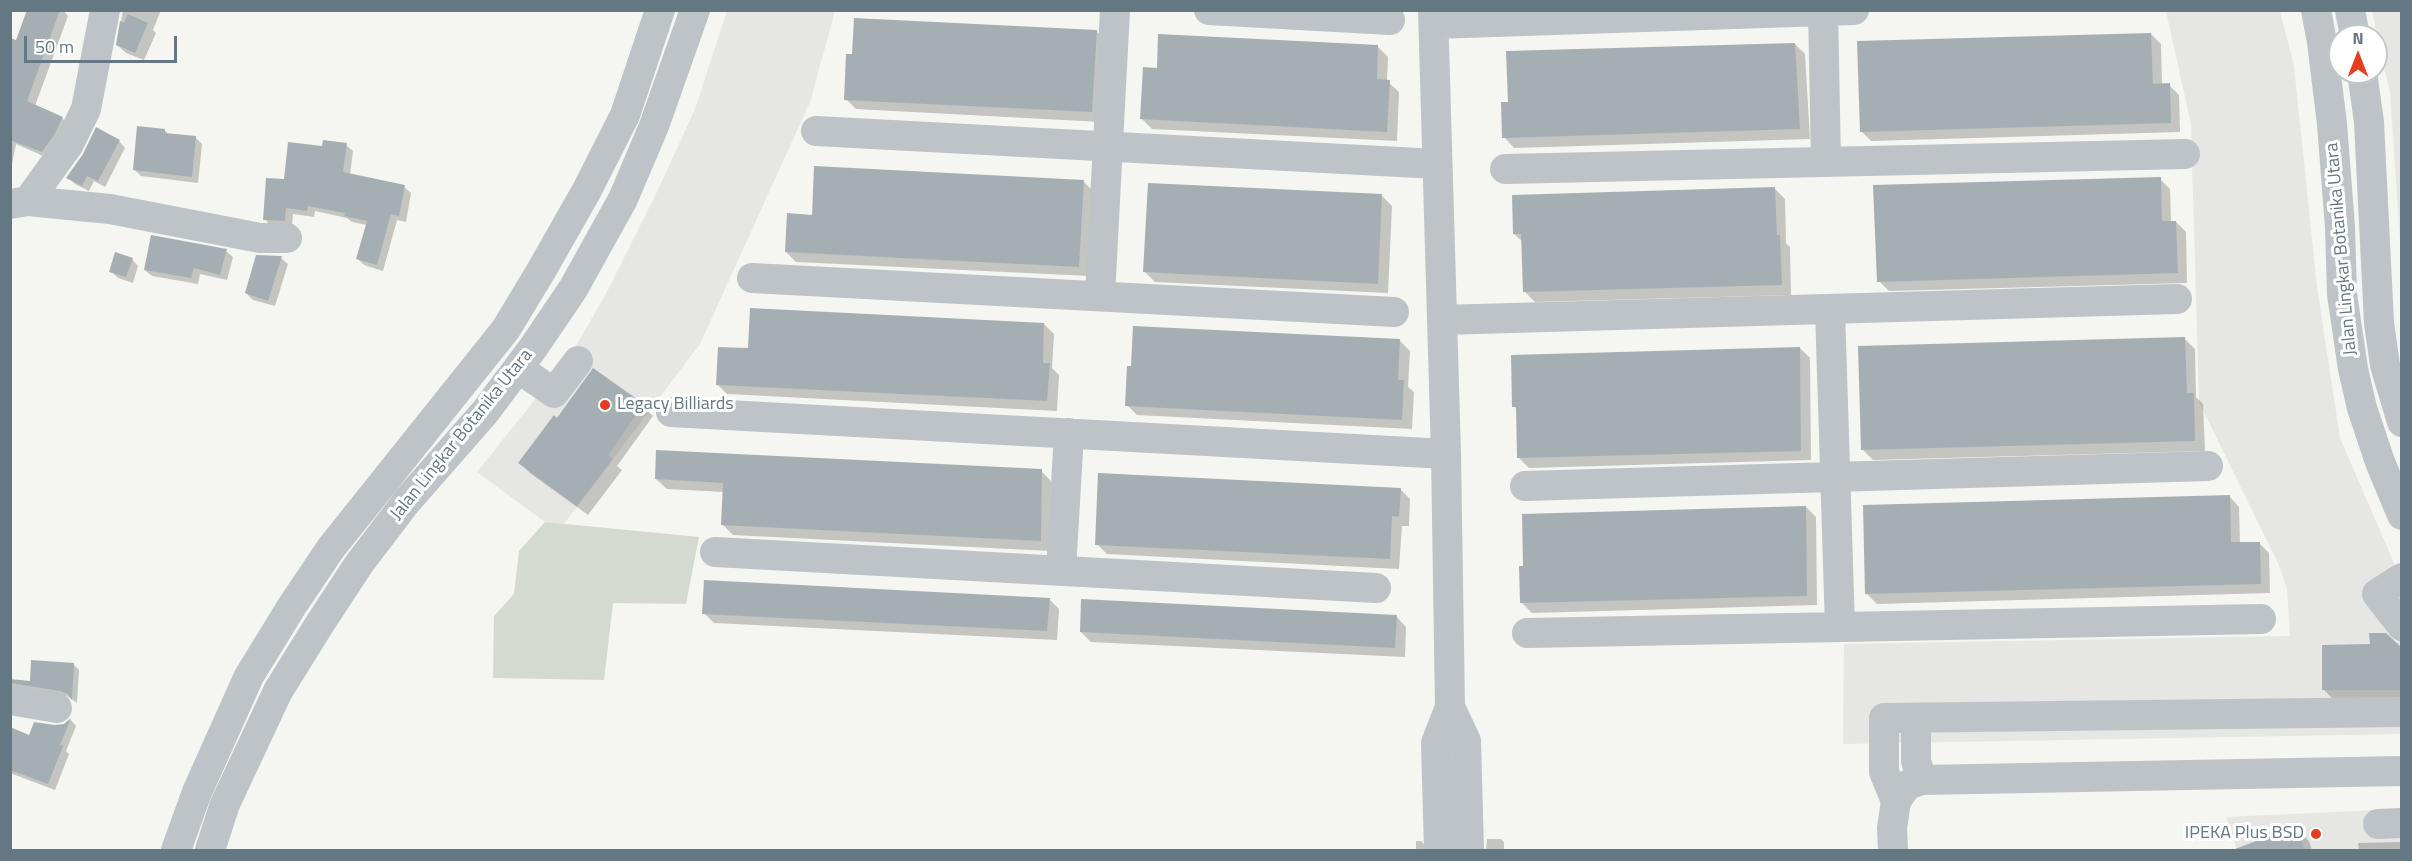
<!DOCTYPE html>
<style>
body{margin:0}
#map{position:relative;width:2412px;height:861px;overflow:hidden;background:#f5f5f1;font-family:"Titillium Web",sans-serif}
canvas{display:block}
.frame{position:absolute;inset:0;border:12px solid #637883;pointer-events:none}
.north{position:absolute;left:2328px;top:24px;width:60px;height:60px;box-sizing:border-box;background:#fff;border:2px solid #c1c9cd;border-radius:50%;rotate:0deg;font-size:16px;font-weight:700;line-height:24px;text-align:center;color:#637883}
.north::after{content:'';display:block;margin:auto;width:21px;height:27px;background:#e63d20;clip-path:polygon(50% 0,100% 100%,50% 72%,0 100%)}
.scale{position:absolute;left:24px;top:36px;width:153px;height:27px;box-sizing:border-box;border:3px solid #637883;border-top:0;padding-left:8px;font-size:18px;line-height:21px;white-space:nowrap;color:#637883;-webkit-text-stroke:4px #fff;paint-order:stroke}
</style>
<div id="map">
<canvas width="2412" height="861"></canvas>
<div class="frame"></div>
<div class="north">N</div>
<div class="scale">50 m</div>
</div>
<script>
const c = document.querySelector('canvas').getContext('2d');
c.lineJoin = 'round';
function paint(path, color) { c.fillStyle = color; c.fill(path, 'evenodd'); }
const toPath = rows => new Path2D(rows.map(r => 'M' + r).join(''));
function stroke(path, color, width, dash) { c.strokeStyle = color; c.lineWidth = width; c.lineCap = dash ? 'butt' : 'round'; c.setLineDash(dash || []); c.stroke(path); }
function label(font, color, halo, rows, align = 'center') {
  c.font = font + ' "Titillium Web",sans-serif'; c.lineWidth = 6; c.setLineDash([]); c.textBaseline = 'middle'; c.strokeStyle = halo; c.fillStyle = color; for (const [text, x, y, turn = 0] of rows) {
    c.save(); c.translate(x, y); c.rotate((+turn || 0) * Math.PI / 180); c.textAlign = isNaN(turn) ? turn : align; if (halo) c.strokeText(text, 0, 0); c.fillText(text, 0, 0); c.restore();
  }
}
const built = toPath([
 [727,11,835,11,810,102,700,344,564,524,545,522,477,472,572,353,608,290,656,194,695,109],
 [2166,11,2280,11,2294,66,2317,287,2340,438,2401,579,2401,734,1843,744,1844,644,2290,636,2287,589,2278,563,2199,402,2191,124],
 [2372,11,2401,11,2401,254,2390,93],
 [2401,809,2401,850,2237,850,2226,817]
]);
const green = toPath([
 [545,522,699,537,686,604,613,603,604,680,493,678,494,616,514,594,519,551]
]);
const shadow = toPath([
 [29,10,63,10,68,16,35,106,62,118,70,126,50,159,16,144,10,174,10,40,17,42],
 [123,10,161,10,153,30,156,33,144,60,126,53,117,45],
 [1096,31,1106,41,1101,122,856,109,846,99],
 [2151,34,2161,44,2162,85,2169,85,2179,95,2180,132,1871,141,1861,131],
 [1795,44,1805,54,1810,139,1514,148,1504,137],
 [1378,47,1388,57,1387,81,1399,92,1397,141,1152,129,1142,119,1158,70],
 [164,130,170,135,195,137,202,144,198,183,141,176,134,169],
 [119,141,125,148,105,187,94,181,89,191,75,184,68,177],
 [346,145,353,151,350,175,404,187,411,193,406,222,397,220,383,271,364,265,358,259,367,225,352,222,347,218,315,211,314,217,293,214,292,227,271,226,265,219,285,181,324,148],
 [2160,179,2170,189,2171,222,2176,222,2186,232,2187,283,1889,291,1879,281],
 [1083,181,1093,191,1089,276,796,262,786,252,813,216],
 [1775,189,1785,199,1786,243,1790,247,1791,295,1535,302,1524,291,1523,242,1514,234],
 [1382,196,1392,206,1388,293,1155,282,1144,271],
 [226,251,233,257,227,280,200,274,198,284,152,276,145,270],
 [257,256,281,258,288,264,275,306,253,300,246,293],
 [132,259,138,266,133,283,118,278,111,271],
 [1044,324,1054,334,1052,368,1059,375,1057,411,727,394,717,384,750,350],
 [2185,339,2195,349,2196,397,2203,404,2205,451,1873,460,1863,450],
 [1400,341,1410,351,1408,387,1414,392,1412,429,1137,415,1127,405],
 [1800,348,1810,358,1811,460,1529,468,1519,458,1518,410,1514,406],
 [594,370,643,406,653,416,617,466,622,470,588,515,530,473,520,463,557,420],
 [1041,471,1051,481,1050,551,733,535,723,525,724,492,667,489,656,479],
 [1400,489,1410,499,1409,526,1402,526,1399,569,1107,554,1097,544],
 [2229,496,2239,507,2240,544,2259,543,2269,553,2270,593,1877,604,1867,594],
 [1806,507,1816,517,1817,605,1532,613,1522,603],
 [1049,599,1059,609,1057,640,714,623,704,613],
 [1396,616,1406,627,1405,657,1091,642,1081,632],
 [2402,648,2402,703,2337,703,2324,690],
 [73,664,79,670,77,703,67,696,15,689,10,684,10,680,32,682],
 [71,720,76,726,66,751,69,754,55,790,10,773,10,729,30,736,55,727,64,725],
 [2295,828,2309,841,2312,850,2242,850,2241,848],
 [1487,839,1501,839,1504,842,1504,850,1486,850],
 [1416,841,1421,841,1424,844,1425,850,1416,850],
 [2402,842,2402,850,2359,850,2358,843]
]);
const building = toPath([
 [27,10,60,10,27,101,63,117,54,135,42,152,10,140,10,38,16,40],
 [128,14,148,23,135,53,116,45,120,21,124,23],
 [854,18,1097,30,1092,112,844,100,846,54,852,54],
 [2151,33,2153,84,2170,83,2171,123,1860,132,1857,41],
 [1158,34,1378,45,1377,79,1390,80,1387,132,1140,119,1143,67,1157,68],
 [1795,43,1800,129,1502,138,1501,102,1508,102,1506,51],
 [137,126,165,129,165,133,196,136,192,177,133,170],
 [96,127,120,140,98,181,87,176,82,186,66,178,83,154],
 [323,140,347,143,343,172,405,185,399,216,391,214,377,265,356,259,367,221,344,216,345,213,308,206,307,211,286,208,285,221,263,220,266,178,284,179,288,142,322,146],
 [814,166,1084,180,1079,267,785,252,787,213,812,215],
 [2161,177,2162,221,2176,221,2178,273,1877,282,1873,185],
 [1148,183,1382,194,1378,284,1143,272],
 [1775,187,1777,235,1780,235,1782,285,1523,292,1521,234,1513,234,1512,195],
 [151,235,227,249,220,275,194,268,191,278,144,270],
 [115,252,133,258,126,277,109,272],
 [256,255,282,256,268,301,245,293],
 [750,308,1044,323,1043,363,1050,363,1047,401,716,385,718,347,748,348],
 [1133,326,1400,339,1398,380,1404,380,1402,420,1125,406,1127,366,1131,366],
 [2185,337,2187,393,2194,393,2195,441,1861,450,1858,346],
 [1800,347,1801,451,1517,458,1516,407,1512,407,1511,355],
 [593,368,644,404,608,455,613,459,577,506,518,463,554,415,557,418],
 [656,450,1042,469,1041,541,721,525,723,483,655,479],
 [1098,473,1401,488,1399,517,1392,516,1390,559,1095,545],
 [2230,495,2231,542,2260,542,2261,584,1865,594,1863,505],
 [1806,506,1807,596,1520,603,1519,566,1523,566,1522,514],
 [704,580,1050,598,1047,631,702,614],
 [1081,599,1397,615,1395,648,1080,632],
 [2369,633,2386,633,2402,648,2402,690,2322,690,2322,645,2370,644],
 [31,660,74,663,72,700,68,694,60,691,10,683,10,679,30,681],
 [71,718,60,745,63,746,48,784,10,770,10,727,29,735,34,722,55,725,64,724],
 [2296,826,2305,850,2235,850,2235,849]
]);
const minor = toPath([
 [1209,10,1390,20],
 [1433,10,1446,454,1450,707,1436,743,1439,850],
 [1823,10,1826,162],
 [2316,10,2322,42,2332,124,2340,227,2342,294,2353,369,2362,408,2380,462,2402,515],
 [2350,10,2355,36],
 [1434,24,1854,10],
 [2362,72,2369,122,2379,323,2385,365,2402,422],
 [816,131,1437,164],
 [1505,169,2185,154],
 [28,201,69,144,86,109,105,10],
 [10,204,28,201,110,209,260,238,287,238],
 [752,278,1394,312],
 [1100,296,1115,10],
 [1830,309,1840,627],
 [1442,320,2177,299],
 [518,368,554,393,578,361],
 [671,412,1446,454],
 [1525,486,2208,466],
 [715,552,1376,588],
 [1061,571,1069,433],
 [2402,578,2377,594,2402,626],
 [1527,633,2261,619],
 [10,700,57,708],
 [1450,707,1466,741,1469,850],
 [1916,718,1916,761,1922,780],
 [1896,801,1884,772,1884,718,2402,712],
 [2378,824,2402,823],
 [176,850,197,792,249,676,292,606,331,548,506,329,541,271,587,190,625,115,660,10],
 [210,850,225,804,278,691,319,625,359,564,407,501,485,412,533,348,573,289,623,199,654,126,695,10],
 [1893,850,1892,828,1896,801,1907,785,1922,780,2402,771]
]);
const markers = [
 [605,405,6,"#e63d20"],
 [2316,834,6,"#e63d20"]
];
const streetNames = [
 ["Jalan Lingkar Botanika Utara",2342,249,-95],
 ["Jalan Lingkar Botanika Utara",462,435,-51]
];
const poiNames = [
 ["Legacy Billiards",617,405],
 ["IPEKA Plus BSD",2304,834,"right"]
];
paint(built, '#e6e6e5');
paint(green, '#d5dad0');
paint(shadow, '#0003');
paint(building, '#a5afb3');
stroke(minor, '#bdc3c6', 30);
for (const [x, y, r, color] of markers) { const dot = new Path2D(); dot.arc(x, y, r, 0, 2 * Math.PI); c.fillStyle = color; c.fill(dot); stroke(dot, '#fff', 2); }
label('18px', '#637883', '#fff', streetNames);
label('18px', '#637883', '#fff', poiNames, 'left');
</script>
